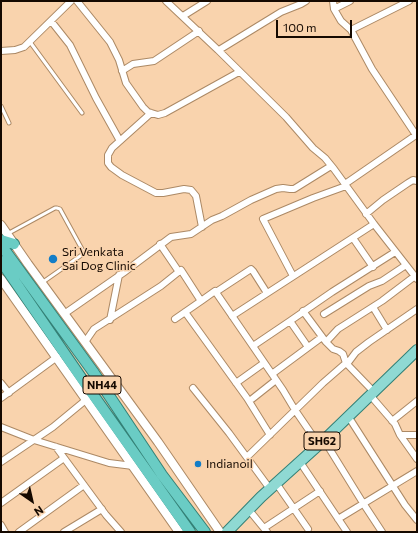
<!DOCTYPE html>
<style>
body{margin:0}
#map{position:relative;width:418px;height:533px;overflow:hidden;background:#f9d3ad;font-family:Commissioner,sans-serif}
canvas{display:block}
.frame{position:absolute;inset:0;border:2px solid #150900;pointer-events:none}
.north{position:absolute;left:12px;top:481px;width:40px;height:40px;-webkit-text-stroke:3px #f9d3ad;paint-order:stroke;rotate:146deg;font-size:11px;font-weight:700;line-height:16px;text-align:center;color:#150900}
.north::after{content:'';display:block;margin:auto;width:14px;height:18px;background:#150900;clip-path:polygon(50% 0,100% 100%,50% 72%,0 100%)}
.scale{position:absolute;left:276px;top:20px;width:76px;height:18px;box-sizing:border-box;border:2px solid #150900;border-top:0;padding-left:5px;font-size:12px;line-height:14px;white-space:nowrap;color:#150900;-webkit-text-stroke:3px #f9d3ad;paint-order:stroke}
</style>
<div id="map">
<canvas width="418" height="533"></canvas>
<div class="frame"></div>
<div class="north">N</div>
<div class="scale">100 m</div>
</div>
<script>
const c = document.querySelector('canvas').getContext('2d');
c.lineJoin = 'round';
const toPath = rows => new Path2D(rows.map(r => 'M' + r).join(''));
function stroke(path, color, width, dash) { c.strokeStyle = color; c.lineWidth = width; c.lineCap = dash ? 'butt' : 'round'; c.setLineDash(dash || []); c.stroke(path); }
function label(font, color, halo, rows, align = 'center') {
  c.font = font + ' Commissioner,sans-serif'; c.lineWidth = 3; c.setLineDash([]); c.textBaseline = 'middle'; c.strokeStyle = halo; c.fillStyle = color; for (const [text, x, y, turn = 0] of rows) {
    c.save(); c.translate(x, y); c.rotate((+turn || 0) * Math.PI / 180); c.textAlign = isNaN(turn) ? turn : align; if (halo) c.strokeText(text, 0, 0); c.fillText(text, 0, 0); c.restore();
  }
}
const service = toPath([
 [30,42,82,113],
 [1,106,9,123],
 [9,233,55,208,57,208,60,209,83,251,83,254,43,282]
]);
const minor = toPath([
 [77,1,110,42,119,60,126,83,143,107,148,112,158,115,165,113,239,72],
 [166,1,218,50,286,117,313,148,325,158,334,169,374,224,417,279],
 [333,1,334,9,341,21,351,30,372,69,416,135,345,184],
 [334,9,350,1],
 [183,16,207,1],
 [51,21,70,45,96,98,120,141],
 [351,30,409,1],
 [219,50,281,12,301,4,306,1],
 [1,51,15,50,24,47,71,1],
 [122,71,133,64,154,61,199,31],
 [151,113,112,148,108,155,108,163,111,167,122,175,156,193,163,193,184,189,191,190,196,196,202,227],
 [366,214,383,200,408,183,413,180,417,181],
 [353,238,373,267],
 [160,244,179,272],
 [293,276,263,219,313,198,346,186],
 [216,292,251,269,253,271,267,293],
 [373,307,387,330],
 [303,311,326,342,333,349,339,351,343,354,346,363,373,391],
 [185,312,247,398,270,435],
 [64,314,123,273,171,237,191,234,212,220,222,216,251,200,276,189,283,188,290,189,294,189,331,166],
 [324,314,369,286,382,281,406,265],
 [232,316,374,224],
 [175,319,201,301],
 [110,320,119,275],
 [290,321,332,292,395,252],
 [85,342,94,329,161,286,181,270,201,301,215,291,283,390,295,410,319,445],
 [326,342,338,329,382,301,415,276],
 [253,346,290,321,308,347],
 [347,364,356,352,369,342,417,309],
 [272,374,322,337],
 [1,383,9,393],
 [236,383,264,363],
 [193,388,229,433,270,489],
 [370,395,395,424,400,435,417,435],
 [1,398,57,357],
 [252,399,276,380],
 [348,416,405,505,417,520],
 [392,421,417,401],
 [1,427,34,440,109,463,133,466],
 [400,435,417,459],
 [324,440,363,503,382,532],
 [56,447,106,515,121,532],
 [247,457,323,383,346,363],
 [1,462,53,427,87,399],
 [300,462,347,532],
 [276,483,308,529],
 [1,503,64,458],
 [249,510,267,532],
 [338,519,417,471],
 [1,525,5,532],
 [264,528,320,491],
 [19,532,84,485],
 [64,532,102,509]
]);
const tertiary = toPath([
 [1,225,28,264,158,442,220,532],
 [1,279,179,532]
]);
const primary = toPath([
 [227,532,261,497,324,440,417,350]
]);
const trunk = toPath([
 [1,240,14,244],
 [1,245,94,373,162,475,205,532],
 [1,261,84,382,190,532]
]);
const markers = [
 [53,259,5,"#137dc7"],
 [198,464,4,"#137dc7"]
];
const shields = [
 [102,385,38],
 [322,441,36]
];
const shieldNames = [
 ["NH44",102,385],
 ["SH62",322,441]
];
const poiNames = [
 ["Sri Venkata",62,252],
 ["Sai Dog Clinic",62,266],
 ["Indianoil",206,464]
];
stroke(service, '#ac8965', 5);
stroke(minor, '#ac8965', 8);
stroke(tertiary, '#ac8965', 10);
stroke(primary, '#348076', 12);
stroke(trunk, '#348076', 12);
stroke(service, '#fff', 3);
stroke(minor, '#fff', 6);
stroke(tertiary, '#fff', 8);
stroke(primary, '#8fd9d3', 10);
stroke(trunk, '#6accc4', 10);
for (const [x, y, r, color] of markers) { const dot = new Path2D(); dot.arc(x, y, r, 0, 2 * Math.PI); c.fillStyle = color; c.fill(dot); stroke(dot, '#f9d3ad', 1.5); }
for (const [x, y, w] of shields) { const box = new Path2D(); box.roundRect(x - w / 2, y - 9, w, 18, 3); c.fillStyle = '#f9d3ad'; c.fill(box); stroke(box, '#150900', 1); }
label('bold 11px', '#150900', null, shieldNames);
label('12px', '#150900', '#f9d3ad', poiNames, 'left');
</script>
